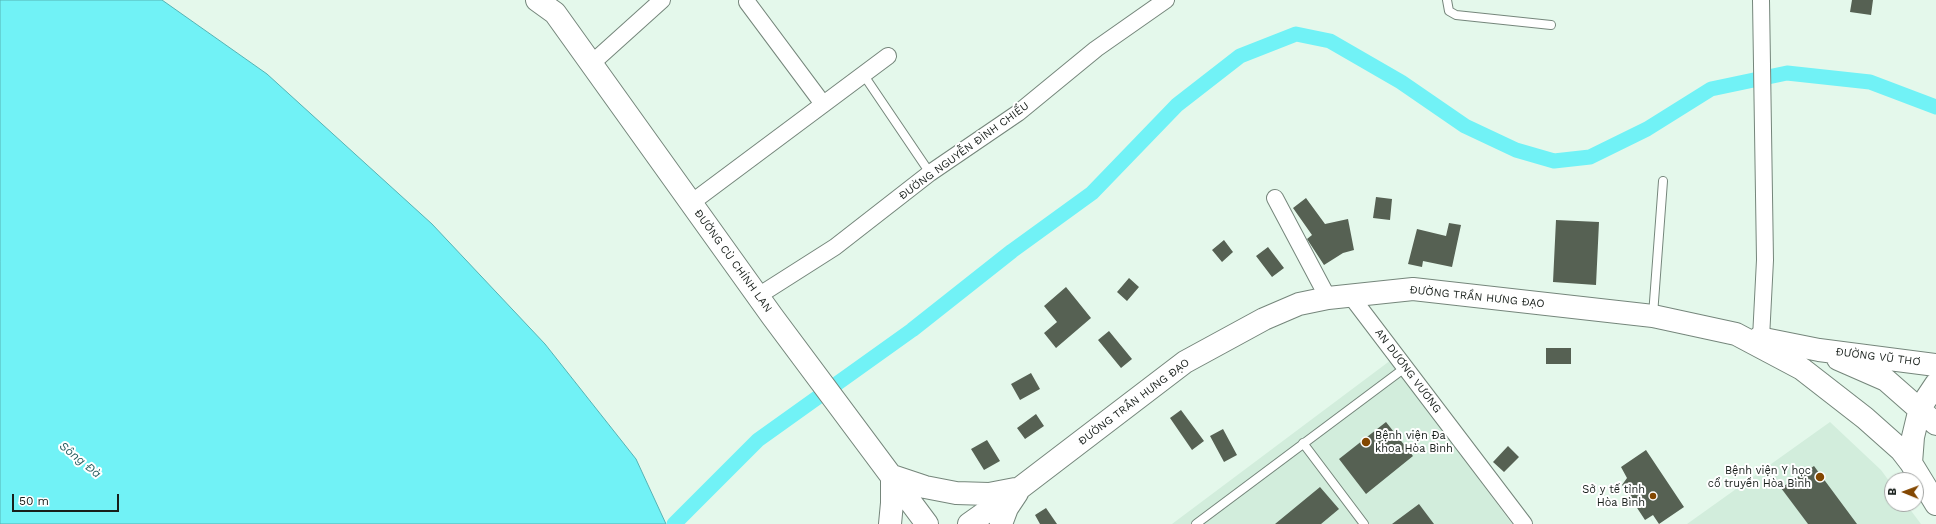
<!DOCTYPE html>
<meta charset="utf-8">
<style>
body{margin:0}
#map{position:relative;width:1936px;height:524px;overflow:hidden;background:#e4f8eb;font-family:"Work Sans",sans-serif}
canvas{display:block}
.north{position:absolute;left:1884px;top:472px;width:40px;height:40px;box-sizing:border-box;background:#fff;border:1px solid #a3a5a4;border-radius:50%;rotate:271deg;font-size:11px;font-weight:700;line-height:16px;text-align:center;color:#181f1b}
.north::after{content:'';display:block;margin:auto;width:14px;height:18px;background:#834701;clip-path:polygon(50% 0,100% 100%,50% 72%,0 100%)}
.scale{position:absolute;left:12px;top:494px;width:107px;height:18px;box-sizing:border-box;border:2px solid #181f1b;border-top:0;padding-left:5px;font-size:12px;line-height:14px;white-space:nowrap;color:#181f1b;-webkit-text-stroke:3px #fff;paint-order:stroke}
</style>
<div id="map">
<canvas width="1936" height="524"></canvas>
<div class="north">B</div>
<div class="scale">50 m</div>
</div>
<script>
const c = document.querySelector('canvas').getContext('2d');
c.lineJoin = 'round';
function paint(path, color) { c.fillStyle = color; c.fill(path, 'evenodd'); }
const toPath = rows => new Path2D(rows.map(r => 'M' + r).join(''));
function stroke(path, color, width, dash) { c.strokeStyle = color; c.lineWidth = width; c.lineCap = dash ? 'butt' : 'round'; c.setLineDash(dash || []); c.stroke(path); }
function label(font, color, halo, rows, align = 'center') {
  c.font = font + ' "Work Sans",sans-serif'; c.lineWidth = 4; c.setLineDash([]); c.textBaseline = 'middle'; c.strokeStyle = halo; c.fillStyle = color; for (const [text, x, y, turn = 0] of rows) {
    c.save(); c.translate(x, y); c.rotate((+turn || 0) * Math.PI / 180); c.textAlign = isNaN(turn) ? turn : align; if (halo) c.strokeText(text, 0, 0); c.fillText(text, 0, 0); c.restore();
  }
}
const built = toPath([
 [1391,360,1512,524,1172,524],
 [1830,422,1881,470,1892,485,1892,504,1906,504,1921,524,1687,524]
]);
const water = toPath([
 [0,0,162,0,267,74,432,224,545,344,636,459,666,524,0,524,0,0]
]);
const canal = toPath([
 [674,524,758,440,912,330,1012,251,1092,193,1177,105,1240,56,1296,34,1330,41,1401,82,1465,126,1516,150,1554,161,1590,157,1647,129,1711,89,1787,73,1870,82,1936,107]
]);
const building = toPath([
 [1852,0,1873,0,1871,15,1850,12],
 [1376,197,1392,199,1390,220,1373,218],
 [1306,198,1325,224,1348,219,1354,250,1343,253,1324,265,1307,239,1312,235,1293,208],
 [1556,220,1599,222,1596,285,1553,282],
 [1449,223,1461,225,1452,267,1423,261,1422,267,1408,264,1417,229,1446,236],
 [1224,240,1233,252,1222,262,1212,250],
 [1268,247,1284,268,1272,277,1256,256],
 [1129,278,1139,287,1127,301,1117,292],
 [1066,287,1091,318,1056,348,1044,333,1057,322,1044,306],
 [1109,331,1132,359,1121,368,1098,340],
 [1546,348,1571,348,1571,364,1546,364],
 [1031,373,1040,389,1020,400,1011,384],
 [1181,410,1204,441,1192,450,1170,418],
 [1036,414,1044,426,1025,439,1017,428],
 [1386,422,1413,456,1366,494,1339,459],
 [1223,429,1237,455,1224,462,1210,436],
 [987,440,1000,461,984,470,971,449],
 [1508,446,1519,457,1504,472,1493,462],
 [1646,450,1684,507,1659,524,1653,515,1645,520,1622,485,1627,478,1621,467],
 [1814,466,1857,524,1808,524,1781,488],
 [1320,487,1339,509,1321,524,1275,524],
 [1419,504,1434,524,1392,524],
 [1046,508,1057,524,1040,524,1035,515]
]);
const lane = toPath([
 [1447,0,1449,11,1456,15,1551,25],
 [863,74,930,173],
 [1653,315,1663,181],
 [1303,443,1364,524],
 [1196,524,1406,367]
]);
const street = toPath([
 [747,2,823,104],
 [591,64,662,0],
 [1275,198,1328,298],
 [691,203,888,56],
 [1350,295,1524,524],
 [758,296,835,247,930,173,1018,113,1096,49,1166,0],
 [1761,338,1765,260,1761,0]
]);
const secondary = toPath([
 [537,0,555,13,772,316,927,524],
 [1759,338,1819,350,1936,365],
 [1838,359,1886,380,1936,424],
 [1911,463,1913,437,1920,408,1936,384],
 [890,524,892,503,892,476,925,487,956,493,989,494,1015,489],
 [969,524,1020,488,1185,362,1264,319,1299,304,1328,298,1413,289,1653,316,1736,334,1802,369,1865,418,1901,450,1911,463,1936,504],
 [1001,524,1007,508,1017,493]
]);
const markers = [
 [1366,442,5,"#834701"],
 [1820,477,5,"#834701"],
 [1653,496,4,"#834701"]
];
const streetNames = [
 ["ĐƯỜNG NGUYỄN ĐÌNH CHIỂU",964,151,-36],
 ["ĐƯỜNG CÙ CHÍNH LAN",733,261,54],
 ["ĐƯỜNG TRẦN HƯNG ĐẠO",1477,297,6],
 ["ĐƯỜNG VŨ THƠ",1878,357,7],
 ["AN DƯƠNG VƯƠNG",1408,371,53],
 ["ĐƯỜNG TRẦN HƯNG ĐẠO",1134,402,-37]
];
const poiNames = [
 ["Bệnh viện Đa",1375,436,"left"],
 ["khoa Hòa Bình",1375,449,"left"],
 ["Bệnh viện Y học",1811,471],
 ["cổ truyền Hòa Bình",1811,484],
 ["Sở y tế tỉnh",1645,490],
 ["Hòa Bình",1645,503]
];
const waterNames = [
 ["Sông Đà",80,460,39]
];
paint(built, '#d2eddc');
paint(water, '#71f2f6');
stroke(water, '#56b3b4', 1);
stroke(canal, '#71f2f6', 15);
paint(building, '#566153');
stroke(lane, '#75867b', 10);
stroke(street, '#75867b', 18);
stroke(secondary, '#75867b', 24);
stroke(lane, '#fff', 8);
stroke(street, '#fff', 16);
stroke(secondary, '#fff', 22);
for (const [x, y, r, color] of markers) { const dot = new Path2D(); dot.arc(x, y, r, 0, 2 * Math.PI); c.fillStyle = color; c.fill(dot); stroke(dot, '#fff', 1.5); }
label('11px', '#181f1b', '#fff', streetNames);
label('11px', '#181f1b', '#fff', poiNames, 'right');
label('italic 12px', '#296062', '#fff', waterNames);
</script>
